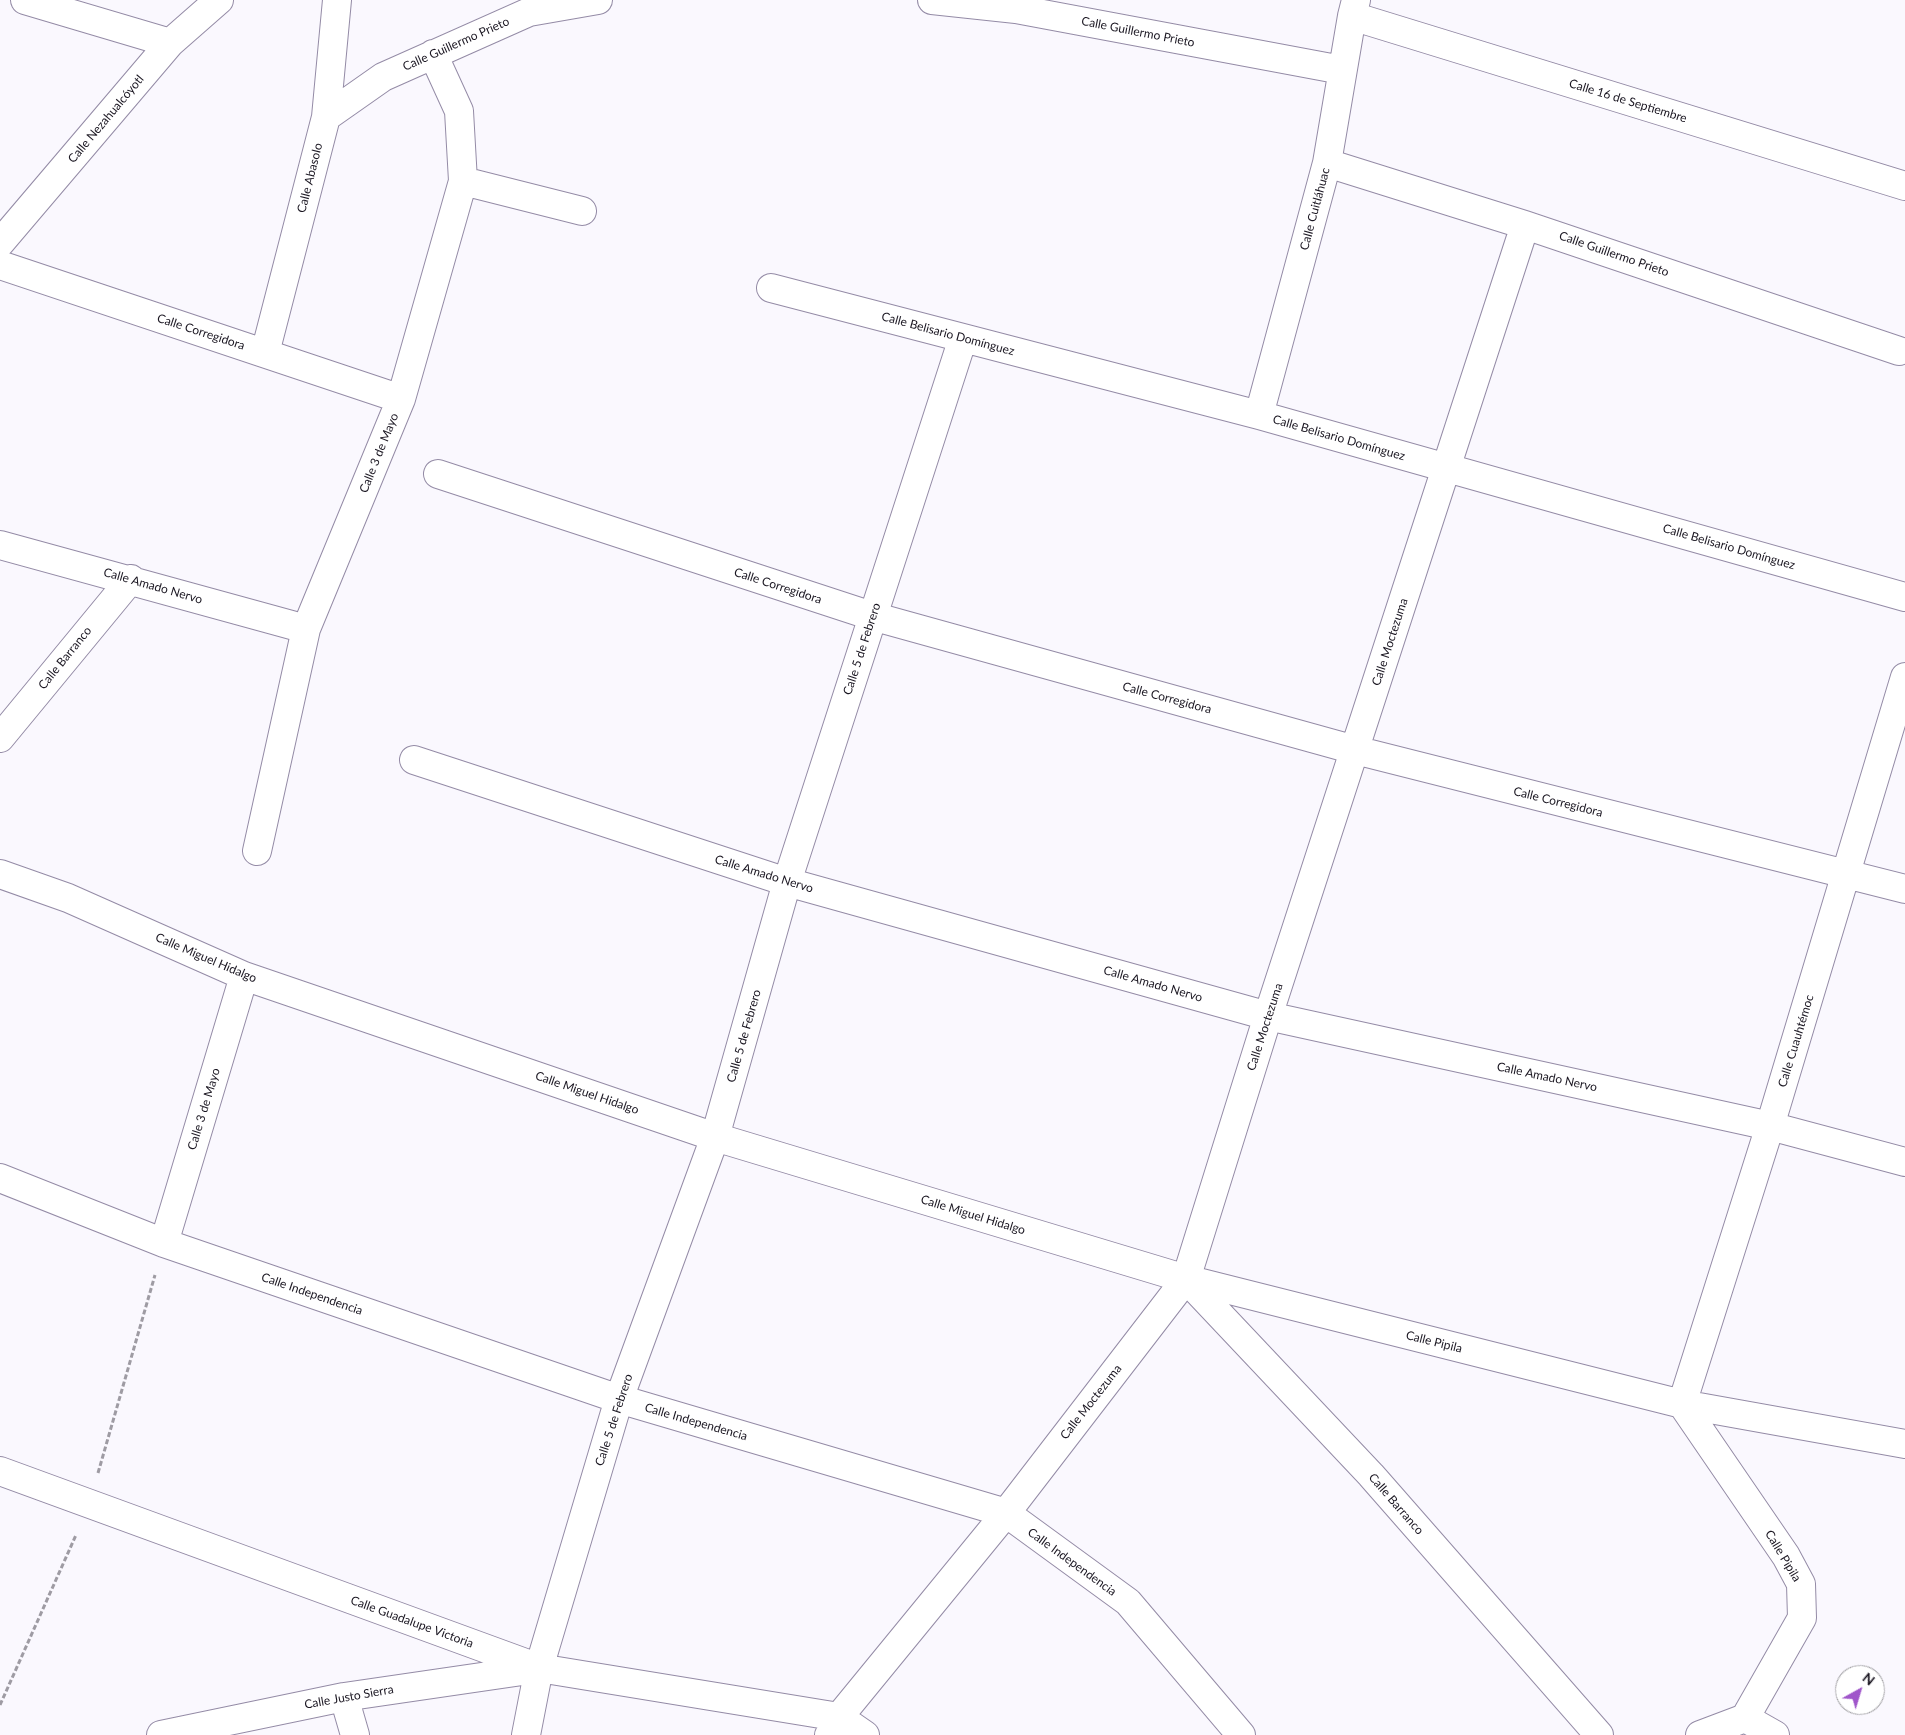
<!DOCTYPE html>
<meta charset="utf-8">
<style>
body{margin:0}
#map{position:relative;width:1905px;height:1735px;overflow:hidden;background:#faf8fe;font-family:Lato,sans-serif}
canvas{display:block}
.north{position:absolute;left:1835px;top:1665px;width:50px;height:50px;box-sizing:border-box;background:#fff;border:1px solid #a3a2a6;border-radius:50%;rotate:39deg;font-size:14px;font-weight:700;line-height:20px;text-align:center;color:#1a1621}
.north::after{content:'';display:block;margin:auto;width:18px;height:22px;background:#a056ca;clip-path:polygon(50% 0,100% 100%,50% 72%,0 100%)}
</style>
<div id="map">
<canvas width="1905" height="1735"></canvas>
<div class="north">N</div>
</div>
<script>
const c = document.querySelector('canvas').getContext('2d');
c.lineJoin = 'round';
const toPath = rows => new Path2D(rows.map(r => 'M' + r).join(''));
function stroke(path, color, width, dash) { c.strokeStyle = color; c.lineWidth = width; c.lineCap = dash ? 'butt' : 'round'; c.setLineDash(dash || []); c.stroke(path); }
function label(font, color, halo, rows, align = 'center') {
  c.font = font + ' Lato,sans-serif'; c.lineWidth = 5; c.setLineDash([]); c.textBaseline = 'middle'; c.strokeStyle = halo; c.fillStyle = color; for (const [text, x, y, turn = 0] of rows) {
    c.save(); c.translate(x, y); c.rotate((+turn || 0) * Math.PI / 180); c.textAlign = isNaN(turn) ? turn : align; if (halo) c.strokeText(text, 0, 0); c.fillText(text, 0, 0); c.restore();
  }
}
const path = toPath([
 [98,1473,155,1275],
 [0,1705,76,1535]
]);
const minor = toPath([
 [25,0,170,43],
 [932,0,1016,9,1342,70],
 [1352,16,1905,186],
 [326,117,383,77,529,12,598,0],
 [1327,163,1525,225,1899,351],
 [463,181,582,211],
 [0,243,170,43,219,0],
 [0,265,401,399],
 [771,288,1259,415,1905,597],
 [265,353,326,117,337,0],
 [1259,415,1327,163,1352,16,1356,0],
 [438,474,872,616,1355,750,1905,889],
 [0,545,306,629],
 [0,738,131,579],
 [414,760,787,882,1268,1016,1770,1126,1905,1162],
 [257,851,306,629,401,399,463,181,459,111,433,54],
 [0,874,68,898,244,976,715,1137,1186,1279,1682,1404,1905,1444],
 [0,1178,164,1243,619,1399,1006,1513,1128,1602,1241,1735],
 [164,1243,244,976],
 [1186,1279,1371,1475,1599,1735],
 [1682,1404,1770,1126,1905,677],
 [1682,1404,1786,1556,1801,1584,1802,1618,1745,1718],
 [0,1471,539,1668,839,1717,865,1735],
 [344,1697,355,1735],
 [1745,1718,1775,1735],
 [161,1735,344,1697,536,1669],
 [526,1735,539,1668,619,1399,715,1137,787,882,963,338],
 [829,1735,839,1717,1006,1513,1186,1279,1268,1016,1525,225],
 [1700,1735,1745,1718]
]);
const streetNames = [
 ["Calle Guillermo Prieto",1138,32,11],
 ["Calle Guillermo Prieto",456,44,-24],
 ["Calle 16 de Septiembre",1628,101,17],
 ["Calle Nezahualcóyotl",106,119,-50],
 ["Calle Abasolo",310,178,-76],
 ["Calle Cuitláhuac",1315,209,-75],
 ["Calle Guillermo Prieto",1614,254,19],
 ["Calle Corregidora",201,332,18],
 ["Calle Belisario Domínguez",948,334,15],
 ["Calle Belisario Domínguez",1339,438,16],
 ["Calle 3 de Mayo",379,453,-68],
 ["Calle Belisario Domínguez",1729,547,16],
 ["Calle Amado Nervo",153,586,16],
 ["Calle Corregidora",778,586,18],
 ["Calle Moctezuma",1390,642,-72],
 ["Calle 5 de Febrero",862,649,-72],
 ["Calle Barranco",65,658,-51],
 ["Calle Corregidora",1167,698,15],
 ["Calle Corregidora",1558,802,14],
 ["Calle Amado Nervo",764,874,17],
 ["Calle Miguel Hidalgo",206,958,23],
 ["Calle Amado Nervo",1153,984,16],
 ["Calle Moctezuma",1265,1027,-72],
 ["Calle 5 de Febrero",744,1036,-74],
 ["Calle Cuauhtémoc",1796,1041,-73],
 ["Calle Amado Nervo",1547,1077,12],
 ["Calle Miguel Hidalgo",587,1093,19],
 ["Calle 3 de Mayo",204,1109,-73],
 ["Calle Miguel Hidalgo",973,1215,17],
 ["Calle Independencia",312,1294,19],
 ["Calle Pipila",1434,1342,14],
 ["Calle Moctezuma",1091,1402,-52],
 ["Calle 5 de Febrero",614,1420,-72],
 ["Calle Independencia",696,1422,16],
 ["Calle Barranco",1396,1504,49],
 ["Calle Pipila",1783,1556,59],
 ["Calle Independencia",1072,1562,36],
 ["Calle Guadalupe Victoria",412,1622,20],
 ["Calle Justo Sierra",349,1697,-10]
];
stroke(minor, '#948ba6', 30);
stroke(path, '#9e9ba3', 3, [5, 2.5]);
stroke(minor, '#fff', 28);
label('12px', '#1a1621', '#fff', streetNames);
</script>
